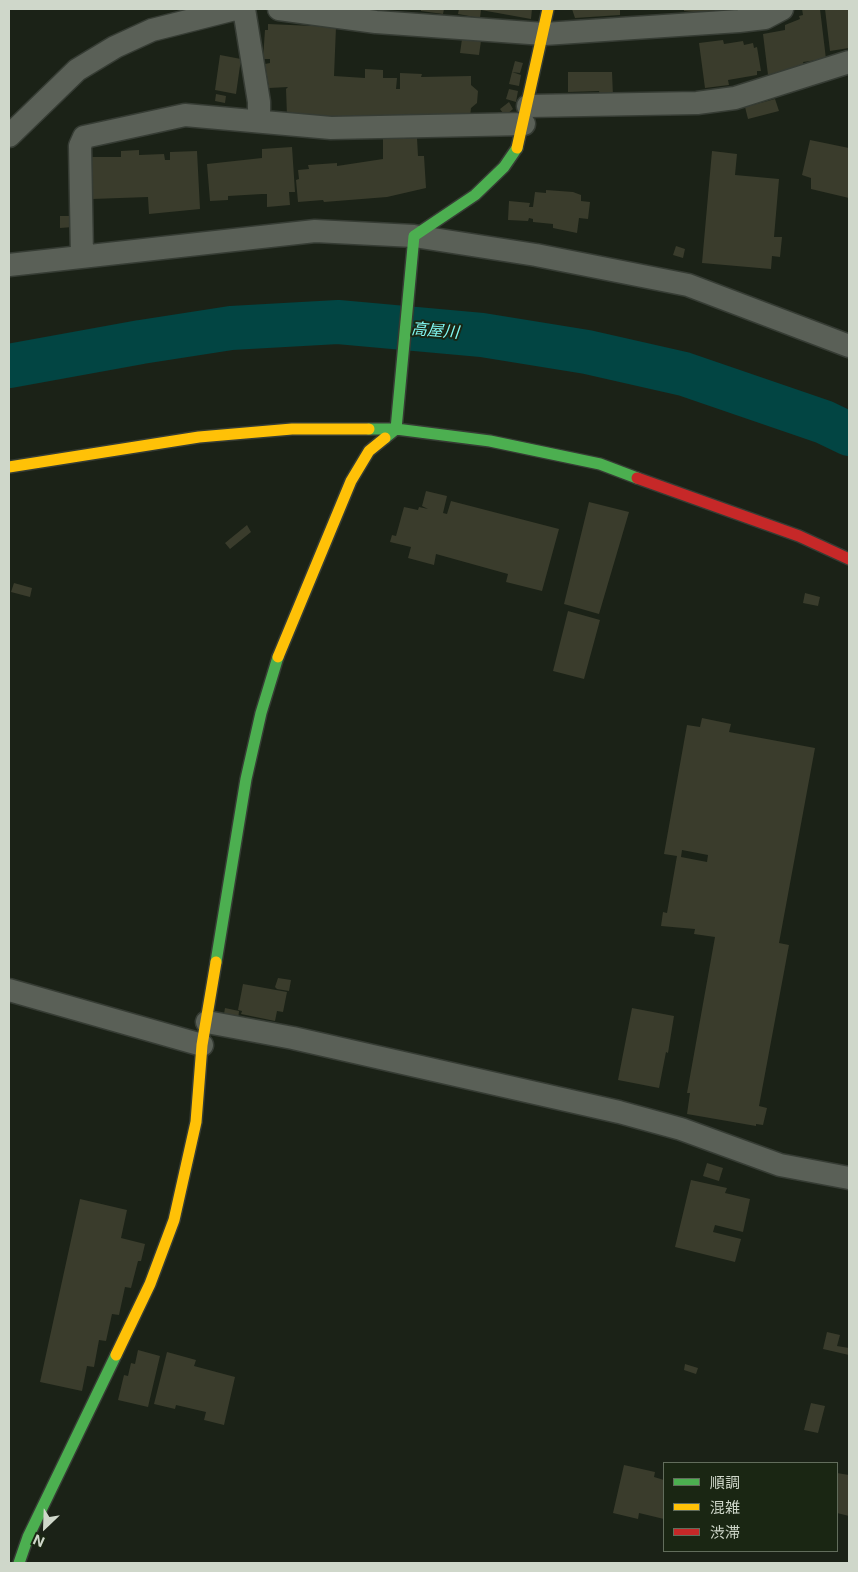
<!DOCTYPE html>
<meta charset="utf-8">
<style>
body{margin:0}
#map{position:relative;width:858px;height:1572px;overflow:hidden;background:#1b2217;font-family:Inter,"Noto Sans JP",sans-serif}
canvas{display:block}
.frame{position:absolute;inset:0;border:10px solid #cfd7ca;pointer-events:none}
.legend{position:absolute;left:663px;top:1462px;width:175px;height:90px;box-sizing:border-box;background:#1a2613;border:1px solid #626d5c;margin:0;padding:6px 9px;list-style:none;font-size:15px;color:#cfd7ca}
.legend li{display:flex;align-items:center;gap:10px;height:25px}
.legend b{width:25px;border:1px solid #626d5c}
.north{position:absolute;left:20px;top:1502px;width:50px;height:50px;-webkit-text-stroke:4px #1a2613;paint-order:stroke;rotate:204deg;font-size:14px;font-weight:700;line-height:20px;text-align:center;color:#cfd7ca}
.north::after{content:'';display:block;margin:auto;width:18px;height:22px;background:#cfd7ca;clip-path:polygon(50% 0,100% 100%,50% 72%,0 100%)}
</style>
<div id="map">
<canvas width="858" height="1572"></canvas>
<div class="frame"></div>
<ul class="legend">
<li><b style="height:6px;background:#4caf50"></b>順調</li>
<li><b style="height:6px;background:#ffc107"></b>混雑</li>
<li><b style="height:6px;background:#c62828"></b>渋滞</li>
</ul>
<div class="north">N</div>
</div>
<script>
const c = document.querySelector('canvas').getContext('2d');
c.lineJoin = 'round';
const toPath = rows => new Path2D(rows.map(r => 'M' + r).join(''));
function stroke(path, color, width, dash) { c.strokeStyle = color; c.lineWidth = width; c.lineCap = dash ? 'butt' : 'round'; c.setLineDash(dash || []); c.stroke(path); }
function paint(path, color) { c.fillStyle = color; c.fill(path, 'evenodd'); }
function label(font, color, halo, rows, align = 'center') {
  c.font = font + ' Inter,"Noto Sans JP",sans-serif'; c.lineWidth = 4; c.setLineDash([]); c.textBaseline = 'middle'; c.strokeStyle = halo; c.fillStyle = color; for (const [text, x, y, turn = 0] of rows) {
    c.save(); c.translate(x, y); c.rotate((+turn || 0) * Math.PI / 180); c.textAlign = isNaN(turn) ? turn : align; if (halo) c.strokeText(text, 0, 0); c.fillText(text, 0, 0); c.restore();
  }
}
const river = toPath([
 [9,366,141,342,231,328,338,322,482,335,587,352,684,374,824,422,849,434]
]);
const building = toPath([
 [421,9,444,9,443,14,421,11],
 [459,9,532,9,531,19,481,10,480,18,458,14],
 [572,9,620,9,620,15,575,18],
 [684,9,721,9,721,10,694,12,684,11],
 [802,9,820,9,826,59,803,62,804,65,768,75,763,34,785,30,785,25,800,19,799,16,803,15],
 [825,9,849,10,849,48,830,51],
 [268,24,336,27,334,76,365,78,365,69,383,70,383,78,397,78,396,89,400,89,400,73,422,74,421,77,471,76,471,85,478,91,477,103,471,108,470,117,399,119,287,116,286,89,288,87,269,88,265,64,270,63,270,59,263,59,265,30,268,30],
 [462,39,481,41,479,55,460,53],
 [723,40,724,44,743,41,744,45,753,43,754,48,757,47,761,71,757,71,757,75,728,80,729,85,705,88,699,43],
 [220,55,241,59,236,94,215,90],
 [515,61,523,63,520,73,512,72],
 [512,72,521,75,519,86,509,84],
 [568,72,612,72,613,96,600,96,599,91,568,92],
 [509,89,518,91,516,102,506,99],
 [216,94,226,96,225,103,215,101],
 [775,99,779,111,748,119,745,107],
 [509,102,513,109,505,116,500,109],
 [417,138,418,156,424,156,426,188,387,197,324,202,323,200,298,202,296,180,299,179,298,170,309,169,308,165,337,163,337,166,383,159,383,139],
 [810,140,849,148,849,198,811,189,811,178,802,175],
 [292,147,295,192,289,192,290,205,267,207,267,194,262,194,228,196,228,200,210,201,207,164,262,158,262,149],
 [139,150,139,155,164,154,165,160,170,160,170,152,197,151,200,209,149,214,148,197,92,199,90,157,121,157,121,151],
 [712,151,737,154,735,175,779,179,774,237,782,237,780,257,772,256,771,269,702,263],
 [546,190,573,192,581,195,581,201,590,202,588,219,579,218,577,233,553,228,553,224,533,222,533,219,529,218,528,221,508,220,509,201,530,203,529,207,533,207,535,192,546,193],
 [60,216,73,216,73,227,60,228],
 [676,246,685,249,683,258,673,255],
 [426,491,447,496,443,513,447,514,451,501,559,529,542,591,506,582,508,574,436,554,434,565,408,558,411,547,390,542,392,535,396,536,404,507,418,510,419,507,428,509,422,506],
 [589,502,629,512,599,614,564,604],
 [247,525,251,532,230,549,225,543],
 [14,583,32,588,30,597,11,592],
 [805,593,820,597,818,606,803,603],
 [568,611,600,620,584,679,553,671],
 [702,718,731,724,729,732,815,748,779,943,789,945,759,1106,767,1108,763,1125,756,1124,756,1126,687,1114,690,1093,687,1093,715,937,694,934,695,929,661,926,663,912,667,913,677,856,664,854,687,725,700,727],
 [682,850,708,855,707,862,681,857],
 [278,978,291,980,289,991,277,989,275,987],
 [243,984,287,992,283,1012,277,1011,275,1021,241,1014,242,1011,238,1010],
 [225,1008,239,1011,238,1021,223,1020],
 [632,1008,674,1016,668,1053,666,1052,659,1088,618,1080],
 [707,1163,723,1168,719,1181,703,1176],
 [691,1180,727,1188,725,1193,750,1199,743,1232,715,1225,713,1232,741,1239,735,1262,675,1247],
 [80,1199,127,1210,121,1238,145,1244,141,1261,138,1261,131,1288,125,1287,119,1315,112,1314,106,1341,99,1340,94,1367,87,1366,82,1391,40,1382],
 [827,1332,840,1335,837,1346,849,1348,849,1355,823,1349],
 [138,1350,160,1356,148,1407,118,1400,124,1375,128,1376,131,1363,135,1364],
 [167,1352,196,1360,194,1366,235,1377,224,1425,204,1420,206,1412,176,1405,175,1409,154,1404],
 [685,1364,698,1368,696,1374,684,1370],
 [811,1403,825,1406,818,1433,804,1430],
 [624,1465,655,1472,654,1477,664,1480,664,1519,639,1513,638,1519,613,1513],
 [837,1473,849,1475,849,1516,837,1513]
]);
const street = toPath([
 [244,9,259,102,259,121],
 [279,9,376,22,544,34,739,21,765,18,782,9],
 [528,106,697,103,735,98,849,62],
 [9,136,77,70,115,47,152,30,235,9],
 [82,256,80,146,84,137,185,115,331,128,524,124],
 [9,265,315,231,414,236,536,255,688,285,849,346],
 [9,990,202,1045],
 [207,1022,293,1038,619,1112,681,1129,780,1165,849,1178]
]);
const fast = toPath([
 [369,429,396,429,490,441,600,464,637,478],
 [385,438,396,429,414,236,475,195,504,167,517,148],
 [216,962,246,779,261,713,278,657],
 [19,1563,28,1537,116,1355]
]);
const slow = toPath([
 [517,148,548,9],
 [9,467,199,437,292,429,369,429],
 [278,657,351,481,369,451,385,438],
 [116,1355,150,1284,174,1220,196,1122,202,1045,216,962]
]);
const jam = toPath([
 [637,478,799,536,849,559]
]);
const waterNames = [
 ["高屋川",435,331,5]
];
stroke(river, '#024543', 44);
paint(building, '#3a3c2c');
stroke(street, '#363c34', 25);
stroke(fast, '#363c34', 14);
stroke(slow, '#363c34', 14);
stroke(jam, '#363c34', 14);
stroke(street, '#5a6057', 22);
stroke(fast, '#4caf50', 11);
stroke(slow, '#ffc107', 11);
stroke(jam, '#c62828', 11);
label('italic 16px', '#82fbf6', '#1a2613', waterNames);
</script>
